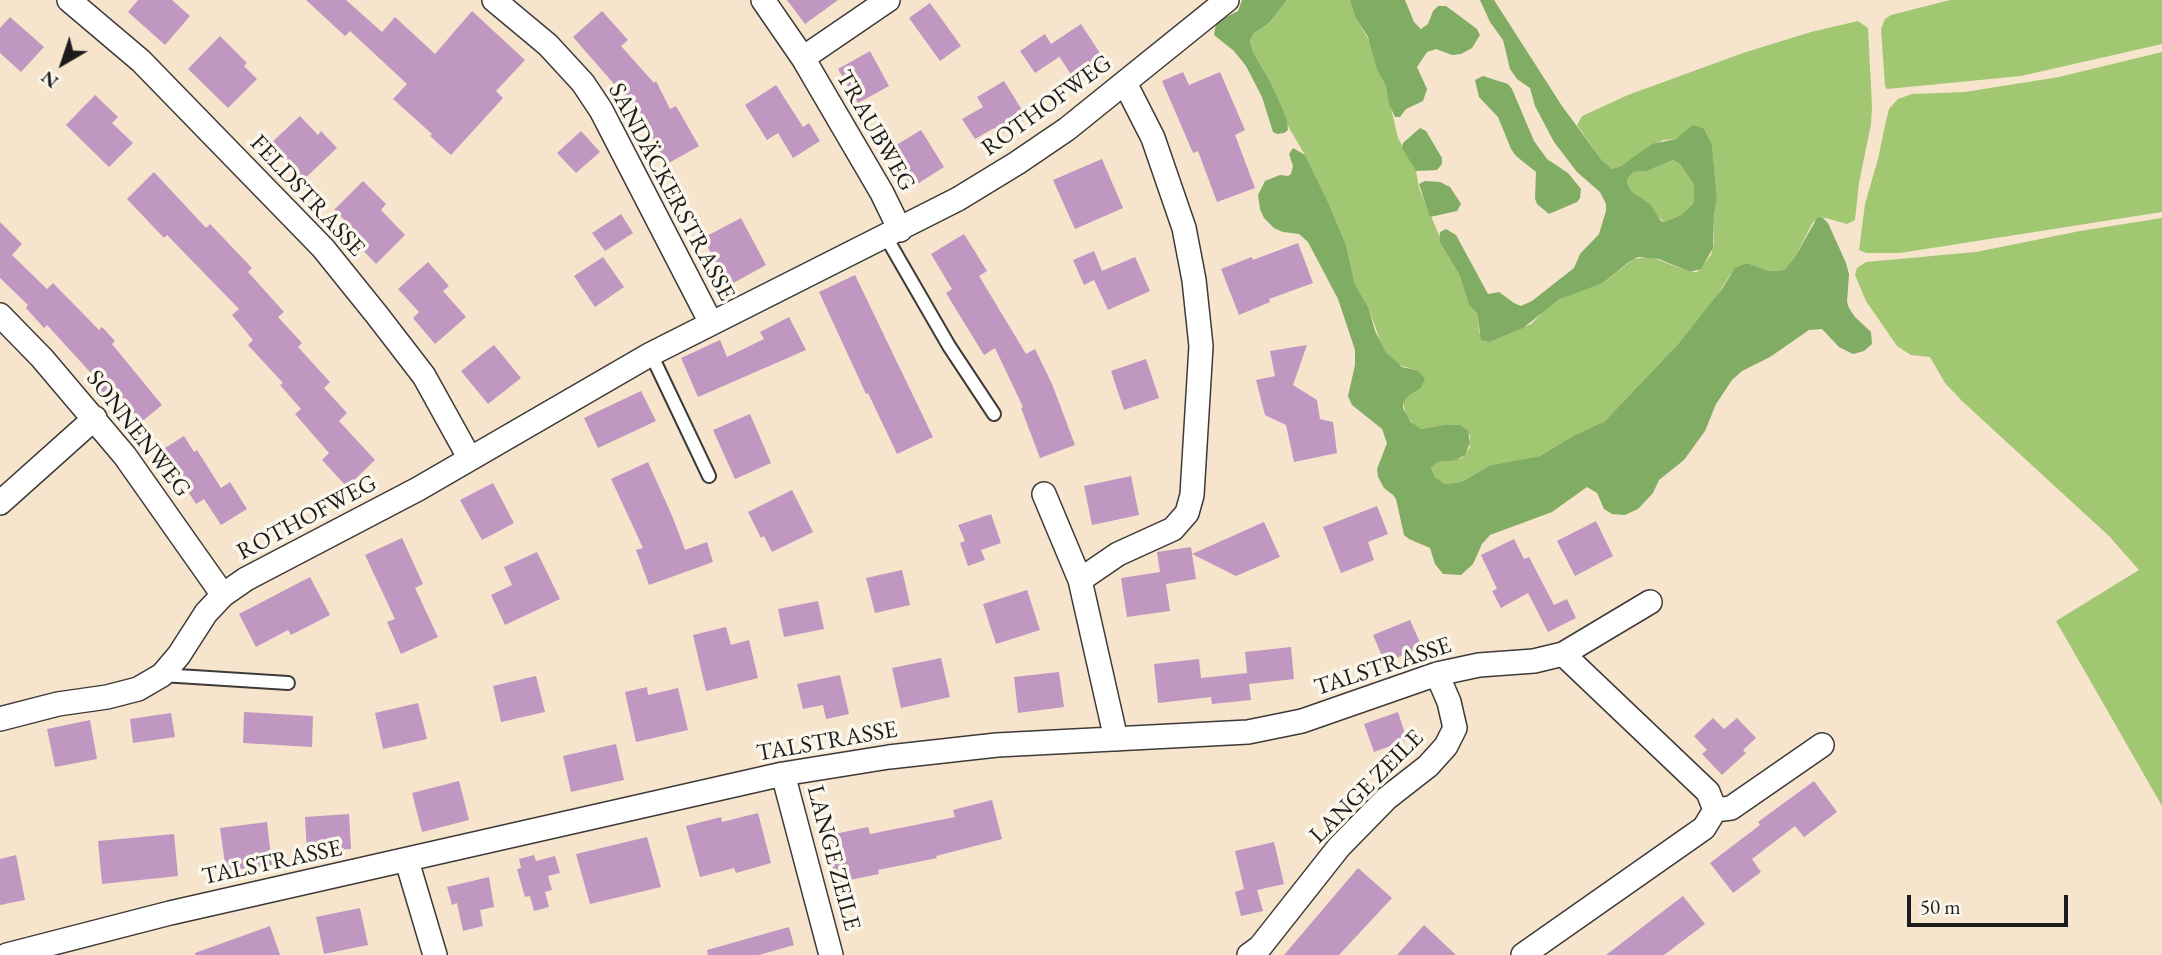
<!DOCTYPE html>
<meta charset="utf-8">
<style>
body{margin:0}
#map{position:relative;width:2162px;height:955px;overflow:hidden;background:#f6e4cd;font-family:"EB Garamond",serif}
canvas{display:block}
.north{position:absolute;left:28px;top:28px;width:70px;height:70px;-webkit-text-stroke:5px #fbf7ec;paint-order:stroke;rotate:219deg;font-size:19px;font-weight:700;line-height:28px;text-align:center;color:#1c1c1c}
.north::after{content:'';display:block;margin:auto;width:24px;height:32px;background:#1c1c1c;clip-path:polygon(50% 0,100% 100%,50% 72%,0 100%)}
.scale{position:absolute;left:1907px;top:895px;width:161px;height:32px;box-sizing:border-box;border:4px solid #1c1c1c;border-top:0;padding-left:9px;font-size:21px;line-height:24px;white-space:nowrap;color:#1c1c1c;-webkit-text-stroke:5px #fbf7ec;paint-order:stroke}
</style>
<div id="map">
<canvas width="2162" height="955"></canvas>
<div class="north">N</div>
<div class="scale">50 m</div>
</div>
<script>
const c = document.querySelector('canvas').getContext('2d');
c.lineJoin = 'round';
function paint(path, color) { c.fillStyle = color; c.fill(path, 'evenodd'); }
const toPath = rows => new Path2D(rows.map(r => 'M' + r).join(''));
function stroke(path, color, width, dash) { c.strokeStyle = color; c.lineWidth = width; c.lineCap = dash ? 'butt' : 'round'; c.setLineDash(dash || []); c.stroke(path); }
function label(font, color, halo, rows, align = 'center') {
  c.font = font + ' "EB Garamond",serif'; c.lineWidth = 7; c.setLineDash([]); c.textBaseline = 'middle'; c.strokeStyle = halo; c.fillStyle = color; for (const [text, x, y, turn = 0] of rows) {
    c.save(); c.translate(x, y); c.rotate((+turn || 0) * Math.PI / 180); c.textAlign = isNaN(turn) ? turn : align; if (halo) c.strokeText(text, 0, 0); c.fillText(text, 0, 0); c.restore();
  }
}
const green = toPath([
 [1287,0,1350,0,1355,17,1370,42,1377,70,1386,86,1398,138,1416,171,1419,188,1439,235,1439,241,1459,274,1469,305,1477,313,1479,332,1490,342,1531,324,1545,310,1565,296,1603,283,1634,259,1651,257,1690,272,1697,272,1711,255,1714,242,1714,215,1717,198,1712,145,1681,136,1676,139,1663,140,1621,166,1612,169,1601,159,1577,125,1582,116,1628,95,1743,53,1811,32,1858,21,1868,28,1872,106,1871,124,1859,183,1855,220,1847,224,1822,217,1813,222,1795,257,1784,270,1769,271,1747,263,1730,275,1715,299,1679,343,1605,421,1571,437,1540,456,1491,465,1461,482,1445,484,1435,477,1431,468,1438,462,1462,458,1470,447,1470,436,1459,425,1443,425,1421,429,1415,426,1406,414,1403,403,1416,370,1399,365,1386,352,1381,343,1369,309,1355,284,1346,245,1328,202,1305,155,1288,126,1271,83,1253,52,1250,39,1254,33,1269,23],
 [1950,0,2162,0,2162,44,2021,76,1887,89,1885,86,1881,29,1885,19,1891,15],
 [2162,52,2162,212,1900,253,1866,253,1859,250,1865,204,1878,159,1886,121,1889,109,1898,99,1912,94,1965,92,2059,77],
 [1673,160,1680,164,1694,185,1694,199,1693,204,1681,215,1664,222,1632,192,1627,183,1628,178,1634,172,1647,171],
 [2162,218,2162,806,2056,621,2139,570,2109,536,1962,401,1945,383,1930,357,1911,355,1897,346,1866,301,1855,275,1857,268,1866,262,1976,252,2080,231]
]);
const forest = toPath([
 [1242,0,1287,0,1269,23,1254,33,1250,40,1253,52,1271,83,1287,120,1288,130,1284,133,1277,134,1273,132,1262,97,1246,66,1234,51,1214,35,1216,24,1220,20,1238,11],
 [1350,0,1405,0,1414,22,1421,29,1428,24,1433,11,1438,6,1446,6,1477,29,1480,35,1472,48,1461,54,1452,55,1436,49,1427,52,1417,67,1427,89,1423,101,1406,109,1400,117,1395,117,1389,104,1386,86,1377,70,1368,37,1355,17],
 [1480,0,1494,0,1562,106,1601,159,1612,169,1621,166,1652,144,1676,139,1690,127,1694,125,1704,129,1712,145,1717,198,1714,215,1713,248,1701,269,1690,272,1659,259,1638,257,1629,262,1603,283,1560,299,1523,328,1490,342,1481,340,1477,313,1469,305,1459,274,1439,241,1440,232,1446,229,1456,235,1488,294,1499,292,1514,303,1521,306,1532,301,1574,268,1580,254,1599,234,1606,211,1606,204,1600,192,1577,172,1554,142,1535,106,1530,88,1517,79,1510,69,1503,40,1490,22],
 [1673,160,1680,164,1694,185,1694,199,1693,204,1681,215,1664,222,1661,221,1650,204,1632,192,1627,183,1628,178,1634,172,1647,171],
 [1483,76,1508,84,1512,89,1534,141,1547,159,1568,173,1581,189,1580,198,1577,202,1549,214,1537,204,1535,199,1536,172,1516,156,1511,149,1498,117,1479,97,1475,80],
 [1420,128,1426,131,1442,158,1442,164,1437,170,1416,171,1402,148,1403,143],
 [1293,148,1305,155,1328,202,1346,245,1355,284,1369,309,1375,331,1386,352,1402,367,1416,370,1425,378,1421,388,1408,396,1403,403,1403,408,1411,422,1421,429,1443,425,1460,425,1468,431,1470,443,1465,455,1456,460,1438,462,1431,468,1435,477,1445,484,1461,482,1491,465,1540,456,1571,437,1605,421,1679,343,1722,289,1735,268,1747,263,1769,271,1784,270,1795,257,1817,218,1822,217,1828,223,1846,263,1849,274,1847,302,1849,308,1855,317,1871,332,1872,344,1864,351,1853,354,1839,347,1822,329,1809,330,1770,357,1742,371,1732,380,1716,404,1705,431,1684,460,1659,480,1653,493,1638,509,1625,515,1612,514,1604,509,1597,493,1587,487,1552,512,1490,535,1482,544,1473,564,1461,575,1443,574,1435,564,1430,548,1409,539,1404,535,1396,499,1393,495,1384,488,1378,477,1377,469,1387,443,1382,429,1352,405,1348,396,1355,365,1355,350,1338,299,1308,242,1299,234,1283,232,1274,228,1264,218,1260,209,1258,195,1265,181,1280,175,1288,176,1291,174,1293,166,1289,154],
 [1425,181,1440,182,1450,187,1461,204,1457,211,1430,217,1419,184]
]);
const building = toPath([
 [138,0,172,0,190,16,165,45,128,12],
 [306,0,346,0,382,32,395,17,435,54,472,11,525,60,496,91,503,98,451,155,430,136,432,134,393,99,407,84,350,31,345,36],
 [787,0,838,0,805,24],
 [930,3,961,46,940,61,909,18],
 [602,11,628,40,621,46,654,83,656,81,670,109,676,106,699,146,667,164,635,108,573,37],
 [10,17,44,47,21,72,0,53,0,28],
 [1081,24,1107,64,1077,84,1057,53,1059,57,1035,73,1020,51,1045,34,1051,44],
 [220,36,247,63,244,66,257,79,228,108,188,69],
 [870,51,889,86,858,103,838,69],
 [1183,72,1189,85,1220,72,1245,130,1235,135,1255,188,1217,202,1198,151,1193,153,1162,81],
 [1004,81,1027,118,999,135,994,128,975,139,962,119,983,107,977,97],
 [776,85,803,127,809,123,820,141,793,158,778,133,767,140,745,105],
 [95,95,118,117,112,123,133,143,109,167,66,125],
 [300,116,318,135,321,131,337,148,301,182,284,163,287,161,271,143],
 [921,130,944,167,911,188,888,150],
 [581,131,600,152,576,173,557,153],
 [1102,159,1123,208,1075,229,1053,180],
 [154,172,206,228,210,224,252,268,248,272,284,312,278,317,302,343,298,347,330,382,324,388,347,413,339,421,375,460,347,487,322,460,329,453,295,414,301,409,280,385,283,383,248,345,253,340,232,315,239,309,167,235,164,238,127,199],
 [363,181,386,204,381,210,405,235,376,264,352,239,358,233,334,210],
 [621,214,633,233,605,251,592,233],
 [741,218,766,265,728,286,703,238],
 [0,222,22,244,12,255,47,289,53,283,99,330,102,327,115,341,112,344,162,405,139,424,128,411,118,419,94,390,101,384,47,325,44,328,26,308,28,305,0,278],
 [964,234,987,271,979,276,1026,354,1035,349,1052,384,1075,445,1040,458,1021,408,1023,407,995,348,984,355,946,293,952,289,931,254],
 [1298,243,1313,283,1269,299,1270,302,1239,315,1221,269,1252,257,1253,260],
 [1094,251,1102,271,1135,257,1150,291,1108,310,1094,280,1084,285,1073,260],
 [603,257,624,287,595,307,574,276],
 [428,262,449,286,443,291,466,317,435,344,413,318,419,312,398,289],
 [855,275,933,437,897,454,868,393,866,394,819,292],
 [789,317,806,350,698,397,681,358,720,340,727,357,764,339,760,332],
 [494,345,521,378,488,404,461,371],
 [1307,345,1293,385,1317,400,1320,419,1333,422,1337,453,1294,462,1286,425,1265,415,1256,380,1275,376,1270,351],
 [1146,359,1159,398,1124,410,1111,371],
 [641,391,656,421,598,448,584,418],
 [750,414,771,463,735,479,713,430],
 [184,436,194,452,197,450,221,488,230,482,247,509,221,525,204,499,196,504,175,471,170,473,157,453],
 [648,462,673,518,685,550,707,542,713,562,649,585,636,550,643,548,611,479],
 [1131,476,1139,515,1092,525,1084,486],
 [493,483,514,523,482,540,460,500],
 [792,490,813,532,772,552,764,536,761,538,748,512],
 [1377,506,1388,534,1368,542,1374,560,1341,573,1323,527],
 [991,514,1001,543,981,550,985,560,968,566,960,543,965,541,958,525],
 [1596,521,1613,556,1575,576,1557,541],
 [1264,522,1280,557,1236,576,1192,554,1196,579,1166,584,1170,611,1127,617,1121,578,1160,572,1157,552,1191,547,1192,554],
 [402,538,423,584,415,588,438,637,401,654,387,622,395,619,365,555],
 [1514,539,1524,559,1529,557,1554,605,1567,599,1576,618,1548,632,1528,593,1501,608,1492,591,1497,589,1481,555],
 [537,552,560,599,505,625,491,595,512,585,504,567],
 [902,570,910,605,875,613,866,578],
 [310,577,330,615,291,635,288,630,256,647,239,614],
 [1027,590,1040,630,996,644,983,604],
 [818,601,824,629,784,637,778,609],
 [1410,620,1422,647,1385,663,1373,635],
 [726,627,731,645,749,640,758,678,706,691,693,635],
 [1291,647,1294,679,1249,684,1251,700,1212,704,1211,697,1158,703,1154,664,1199,659,1201,678,1247,673,1248,682,1245,652],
 [941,658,950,697,901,708,892,668],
 [1059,672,1064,707,1018,713,1014,677],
 [840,675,849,714,826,719,823,705,803,709,797,684],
 [536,676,545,712,501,722,493,686],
 [647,687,648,695,678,688,688,730,636,742,625,692],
 [418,703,427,739,383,749,375,713],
 [244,712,313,716,312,747,243,743],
 [1398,712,1407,740,1374,752,1364,724],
 [171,713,175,737,133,743,130,719],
 [1713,718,1724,729,1737,718,1756,738,1743,750,1746,753,1722,775,1702,754,1707,750,1694,736],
 [90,720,97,759,55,767,47,729],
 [616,744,624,780,571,792,563,756],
 [459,781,469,820,422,832,412,793],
 [1814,781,1837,812,1804,837,1795,826,1752,859,1761,872,1733,893,1710,863,1760,825,1758,822],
 [992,800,1002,839,936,856,937,858,878,870,879,874,835,883,825,836,868,827,870,834,955,817,953,810],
 [758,813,771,863,736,873,734,868,700,877,686,826,721,817,722,822],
 [349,814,351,849,307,852,305,817],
 [267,822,272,865,226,871,220,828],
 [174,834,178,876,102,884,98,841],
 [647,837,661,887,590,904,576,854],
 [1274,842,1284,884,1257,890,1263,911,1241,916,1235,892,1244,889,1235,851],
 [16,855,25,900,0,905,0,859],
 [534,855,536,861,555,856,560,873,548,876,552,890,545,892,549,907,534,911,530,896,525,897,517,869,521,868,519,859],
 [1358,868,1392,898,1339,955,1284,955],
 [489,877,494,907,480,910,483,926,463,931,457,903,452,905,447,887],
 [1683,896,1705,924,1664,955,1606,955],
 [360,908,368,945,324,954,316,917],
 [1424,925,1456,955,1397,955],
 [270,926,280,955,195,955,195,953],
 [789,927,794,945,759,955,708,955,707,950]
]);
const lane = toPath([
 [886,237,949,346,994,414],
 [651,354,709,476],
 [162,675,288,683]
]);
const street = toPath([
 [69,0,141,61,323,248,377,315,424,376,470,459],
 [494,0,548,45,583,83,601,110,711,323],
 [763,0,803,58,882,193,900,230],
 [803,58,888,0],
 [0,315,42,358,125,456,223,595],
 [1044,494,1080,580],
 [0,503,95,418],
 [0,719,58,704,107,697,138,689,162,675,179,655,206,613,223,595,246,579,418,489,651,354,958,199,1017,163,1067,129,1227,0],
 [1116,739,1080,580,1118,554,1173,529,1187,513,1192,495,1201,346,1194,280,1184,228,1153,138,1125,83],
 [783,774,831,955],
 [1715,810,1731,808,1822,745],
 [407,861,435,955],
 [7,955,170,913,783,774,889,757,997,745,1248,732,1302,721,1437,674,1479,665,1534,661,1563,654,1650,602],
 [1249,955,1260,947,1339,847,1387,798,1428,766,1446,746,1455,728,1449,702,1437,674],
 [1523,955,1704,828,1715,810,1708,792,1563,654]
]);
const streetNames = [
 ["ROTHOFWEG",1047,106,-36],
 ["TRAUBWEG",875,131,60],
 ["SANDÄCKERSTRASSE",671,192,62],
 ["FELDSTRASSE",307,196,47],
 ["SONNENWEG",138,434,52],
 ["ROTHOFWEG",307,518,-28],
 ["TALSTRASSE",1383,667,-18],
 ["TALSTRASSE",827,742,-10],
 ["LANGE ZEILE",1367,787,-45],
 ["LANGE ZEILE",833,858,75],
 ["TALSTRASSE",272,863,-12]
];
paint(green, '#a1c772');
paint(forest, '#80ac64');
paint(building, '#c097c0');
stroke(lane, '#3d3a37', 16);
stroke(street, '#3d3a37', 26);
stroke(lane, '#fff', 12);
stroke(street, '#fff', 23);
label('24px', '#1c1c1c', '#fbf7ec', streetNames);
</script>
